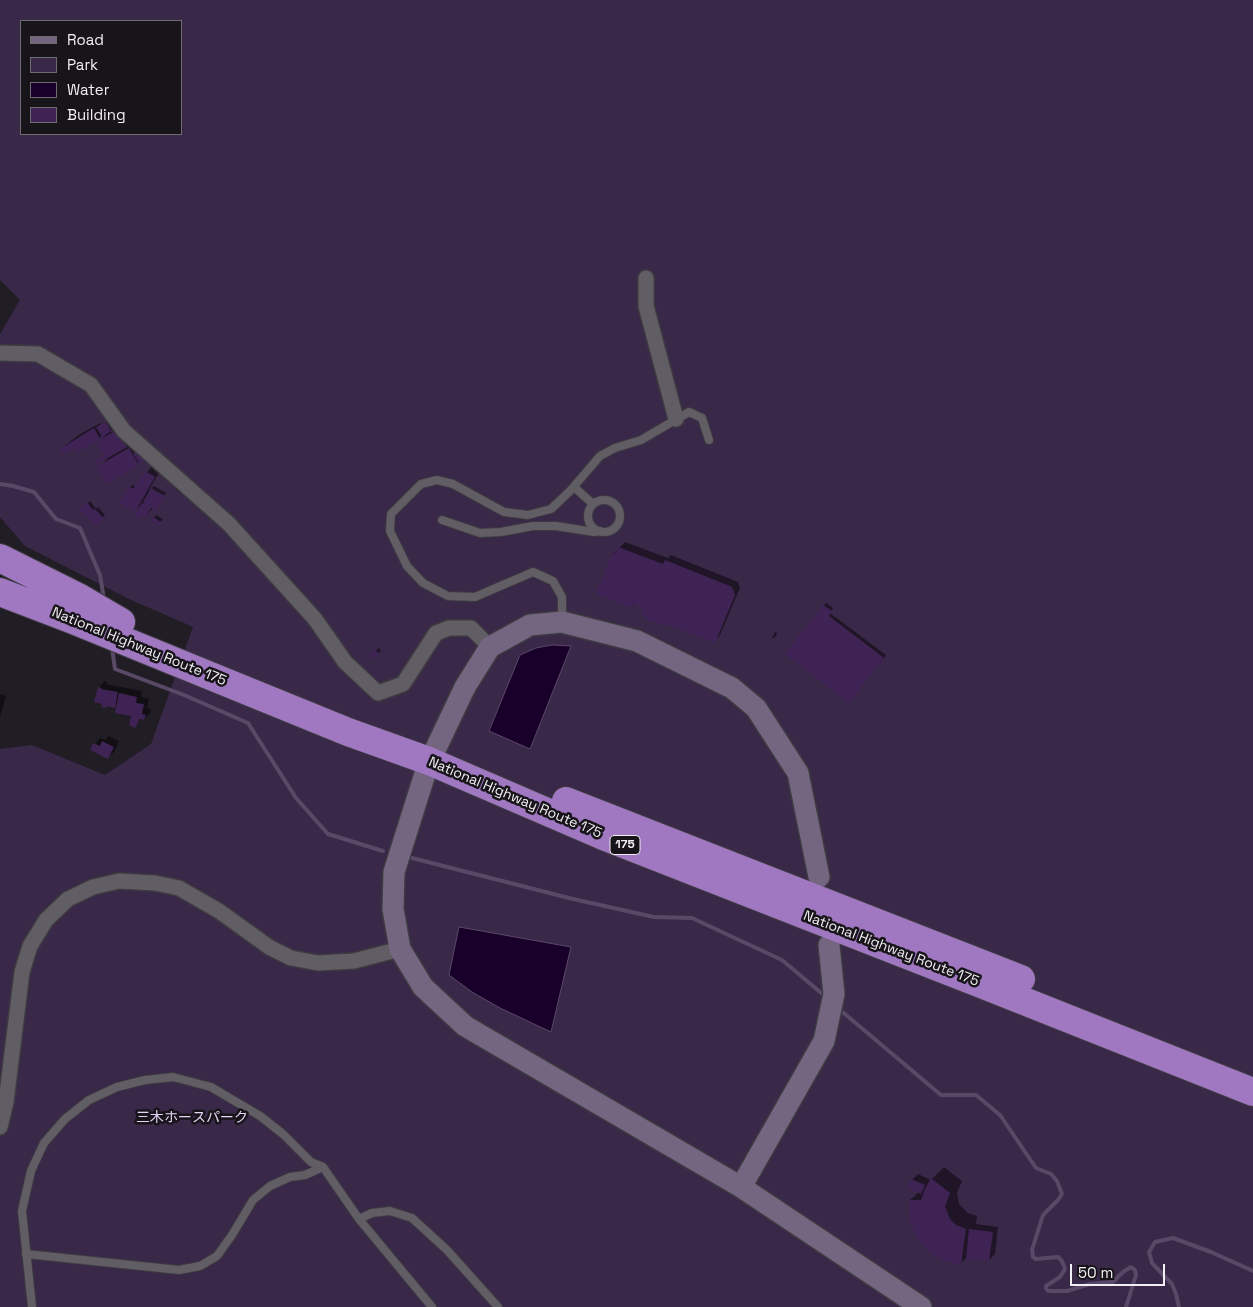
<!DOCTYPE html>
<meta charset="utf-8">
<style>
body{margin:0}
#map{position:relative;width:1253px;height:1307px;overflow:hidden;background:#211d24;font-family:"Space Grotesk",sans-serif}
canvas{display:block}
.legend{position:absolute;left:20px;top:20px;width:162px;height:115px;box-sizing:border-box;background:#17141a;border:1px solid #6e6c71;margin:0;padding:6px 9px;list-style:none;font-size:15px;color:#f1eff4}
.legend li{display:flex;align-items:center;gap:10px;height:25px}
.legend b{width:25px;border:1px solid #6e6c71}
.scale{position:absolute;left:1070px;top:1264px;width:95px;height:22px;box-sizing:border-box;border:2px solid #f1eff4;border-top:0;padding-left:6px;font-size:15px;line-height:18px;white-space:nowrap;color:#f1eff4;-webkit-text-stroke:4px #17141a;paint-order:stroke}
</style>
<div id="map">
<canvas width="1253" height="1307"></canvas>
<ul class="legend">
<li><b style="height:6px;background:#746581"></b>Road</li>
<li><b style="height:14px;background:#3a2849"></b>Park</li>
<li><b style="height:14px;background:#19002a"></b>Water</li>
<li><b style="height:14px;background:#402355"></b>Building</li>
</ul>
<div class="scale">50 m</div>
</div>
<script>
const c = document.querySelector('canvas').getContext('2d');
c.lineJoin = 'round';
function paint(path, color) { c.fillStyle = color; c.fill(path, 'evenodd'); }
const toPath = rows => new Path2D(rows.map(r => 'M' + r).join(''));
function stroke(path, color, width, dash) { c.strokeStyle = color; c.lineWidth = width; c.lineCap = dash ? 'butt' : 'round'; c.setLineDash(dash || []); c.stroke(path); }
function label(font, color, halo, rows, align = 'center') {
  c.font = font + ' "Space Grotesk","Noto Sans JP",sans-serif'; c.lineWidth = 5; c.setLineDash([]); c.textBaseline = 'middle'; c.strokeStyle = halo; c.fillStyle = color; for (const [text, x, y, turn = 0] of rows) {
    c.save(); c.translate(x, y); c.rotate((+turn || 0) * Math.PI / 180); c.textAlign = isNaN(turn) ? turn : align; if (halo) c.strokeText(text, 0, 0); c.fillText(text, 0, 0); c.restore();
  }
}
const green = toPath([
 [0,0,1253,0,1253,1307,0,1307,0,749,32,745,105,775,151,744,193,627,129,599,25,546,0,517,0,334,20,300,0,280],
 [21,21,181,21,181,134,21,134]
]);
const water = toPath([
 [552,645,571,646,530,749,489,731,520,655,536,648,552,645],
 [459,927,571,947,551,1032,500,1008,472,992,449,975,459,927]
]);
const shadow = toPath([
 [109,420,113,428,110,433,123,425,132,440,125,448,138,440,141,461,106,482,98,468,107,459,101,440,108,432,99,438,61,449,77,436,100,423,101,425],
 [152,466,160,471,149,490,154,486,166,493,156,510,153,508,146,516,142,514,136,516,143,503,135,510,130,487,132,485,135,487],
 [178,486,185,493,183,495,175,489],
 [90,501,96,509,98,507,105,515,95,524,81,509],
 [156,515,163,519,159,524,154,518],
 [625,542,668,558,671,555,738,582,740,588,720,635,715,641,645,607,635,603,631,607,614,553],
 [826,603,833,608,830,613,886,655,852,699,787,654],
 [775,632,777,633,776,636,774,638,772,638],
 [379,648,381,651,373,657,371,654],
 [105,681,107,682,106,684,142,691,141,697,149,699,147,708,151,709,150,713,144,719,142,718,135,726,133,715,118,702,114,706,109,705,106,707,103,703,95,701,99,687],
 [0,694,6,696,0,717],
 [109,736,119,741,114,752,108,757,91,749,100,738,105,740],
 [944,1167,962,1181,957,1193,959,1204,968,1213,977,1216,976,1224,998,1227,995,1254,989,1260,967,1257,961,1263,910,1200,919,1192,912,1180,918,1174,931,1180]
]);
const stream = toPath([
 [0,484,13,486,34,492,56,519,80,528,100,575,104,599],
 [112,648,115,669,184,695,248,723,296,798,328,834,383,851],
 [412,858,573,899,654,917,692,918,782,960,826,997],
 [839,1009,941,1095,976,1095,1000,1115,1036,1168,1051,1174,1057,1181,1062,1194,1058,1200,1043,1215,1032,1250,1033,1257,1036,1259,1058,1257,1062,1261,1065,1269,1060,1277,1046,1286,1046,1288,1048,1291,1067,1291,1090,1284,1113,1282,1123,1272,1131,1267,1135,1270,1136,1275,1126,1307],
 [1179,1307,1176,1294,1172,1284,1152,1263,1149,1252,1155,1242,1173,1238,1211,1252,1253,1271]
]);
const building = toPath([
 [106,422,111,431,102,437,96,427],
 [94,428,100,439,76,453,74,448,63,454,60,449],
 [117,430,127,447,106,459,97,443,100,442,99,440],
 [129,448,139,465,106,484,96,467],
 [139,450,145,460,139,463,133,453],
 [103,456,105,459,96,465,94,461],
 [145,471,155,477,135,512,119,503,129,486,133,489],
 [151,488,165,496,156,511,151,508,146,517,142,515,139,519,134,516,142,503,145,504,143,502],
 [87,502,93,510,95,509,104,519,95,526,87,515,85,517,79,509],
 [153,517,161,522,159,526,151,521],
 [618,547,663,564,665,560,732,587,735,595,715,643,671,626,650,621,641,614,643,608,633,604,631,608,596,594,613,552,616,553],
 [823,605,832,611,829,616,884,658,849,703,785,654],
 [376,650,379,655,372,659,369,654],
 [98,687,102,688,101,689,118,692,115,708,107,706,107,708,101,707,102,704,94,702],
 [119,693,137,697,136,703,144,704,142,714,146,715,144,720,140,719,135,728,129,725,131,716,115,713],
 [102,741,114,747,108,759,90,750,93,743,100,746],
 [931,1178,950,1193,945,1206,950,1219,956,1225,966,1229,961,1265,943,1260,930,1253,918,1239,910,1222,909,1200,921,1200,924,1191],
 [911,1179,925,1185,921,1194,908,1188],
 [969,1229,993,1232,989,1261,966,1259]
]);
const lane = toPath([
 [574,487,593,504],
 '588 516a16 16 0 1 1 32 0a16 16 0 1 1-32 0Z',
 [442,520,480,533,501,532,533,526,556,526,594,532,600,531],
 [562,620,562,597,553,581,533,572,475,597,448,596,423,583,407,566,390,531,391,514,421,484,437,480,453,484,504,512,528,515,551,509,570,491,600,456,615,448,641,440,689,412,702,418,709,440],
 [359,1219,372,1213,390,1211,412,1218,447,1250,498,1307],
 [26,1254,179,1270,200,1266,217,1256,232,1235,253,1200,270,1186,290,1177,305,1175,323,1167],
 [32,1307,22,1211,31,1171,44,1143,65,1119,89,1100,117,1087,145,1080,173,1077,211,1087,260,1116,283,1134,311,1162,323,1167,359,1219,432,1307]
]);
const street = toPath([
 [646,278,646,306,676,419],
 [0,353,38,354,91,385,124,431,229,524,315,619,345,662,378,693,403,684,436,633,449,628,471,628,490,647],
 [0,1127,6,1102,22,972,30,946,46,920,68,899,93,887,119,881,155,883,179,888,219,911,269,947,291,958,318,963,354,961,400,949]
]);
const secondary = toPath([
 [436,748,465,687,490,647,530,625,562,622,637,641,732,688,756,708,798,773,819,877],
 [429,761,394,872,393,909,400,949,423,987,465,1026,741,1187,921,1307],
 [741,1187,824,1041,834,994,829,945]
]);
const highway = toPath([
 [0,558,80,598,121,622],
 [0,592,73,620,348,732,429,761,603,836,986,986,1253,1092],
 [566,801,1021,979]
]);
const shields = [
 [625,845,30]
];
const shieldNames = [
 ["175",625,845]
];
const streetNames = [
 ["National Highway Route 175",139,647,22],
 ["National Highway Route 175",515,798,23],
 ["National Highway Route 175",891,949,21]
];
const parkNames = [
 ["三木ホースパーク",192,1118]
];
paint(green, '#3a2849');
paint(water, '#19002a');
stroke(water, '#5a4867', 1);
paint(shadow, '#0007');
stroke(stream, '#5a4867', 4);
paint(building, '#402355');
stroke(lane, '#3d3a40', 10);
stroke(street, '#3d3a40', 18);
stroke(secondary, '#3d3a40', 24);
stroke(highway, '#3d3a40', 30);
stroke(lane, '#615d65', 8);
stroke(street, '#615d65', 15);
stroke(secondary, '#746581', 21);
stroke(highway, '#a077c1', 28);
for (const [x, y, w] of shields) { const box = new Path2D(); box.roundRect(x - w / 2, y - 9.5, w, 19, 4); c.fillStyle = '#17141a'; c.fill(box); stroke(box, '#f1eff4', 1); }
label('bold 12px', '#f1eff4', null, shieldNames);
label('14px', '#f1eff4', '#17141a', streetNames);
label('14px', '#e4d3f4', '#17141a', parkNames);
</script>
